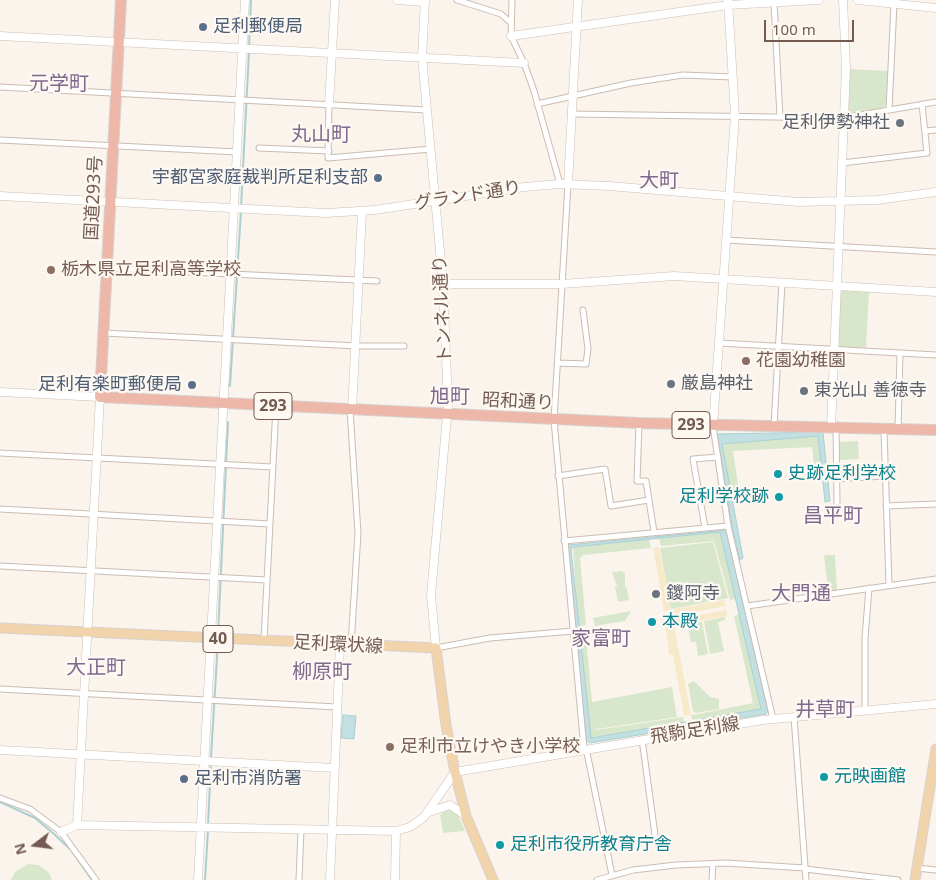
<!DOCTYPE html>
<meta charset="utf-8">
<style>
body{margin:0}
#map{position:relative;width:936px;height:880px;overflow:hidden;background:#fbf4ec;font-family:"Noto Sans",sans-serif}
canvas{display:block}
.north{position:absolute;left:10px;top:820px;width:50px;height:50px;-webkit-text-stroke:4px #fdf8f2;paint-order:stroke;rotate:255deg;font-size:14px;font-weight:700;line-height:20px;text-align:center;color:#735b51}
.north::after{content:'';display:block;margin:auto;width:18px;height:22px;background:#735b51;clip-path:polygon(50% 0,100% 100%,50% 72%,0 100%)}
.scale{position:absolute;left:764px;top:20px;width:90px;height:22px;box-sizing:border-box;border:2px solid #735b51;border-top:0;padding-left:6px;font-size:15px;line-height:18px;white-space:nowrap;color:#735b51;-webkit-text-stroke:4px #fdf8f2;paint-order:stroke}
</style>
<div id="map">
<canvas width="936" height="880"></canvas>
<div class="north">N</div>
<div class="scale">100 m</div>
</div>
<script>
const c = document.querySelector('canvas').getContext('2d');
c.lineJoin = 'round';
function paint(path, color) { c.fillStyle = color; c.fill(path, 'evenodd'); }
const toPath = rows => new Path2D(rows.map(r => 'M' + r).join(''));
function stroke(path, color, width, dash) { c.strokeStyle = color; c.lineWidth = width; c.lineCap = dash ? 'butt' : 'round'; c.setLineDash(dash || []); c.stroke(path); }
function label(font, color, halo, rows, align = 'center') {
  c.font = font + ' "Noto Sans","Noto Sans JP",sans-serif'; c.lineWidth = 4.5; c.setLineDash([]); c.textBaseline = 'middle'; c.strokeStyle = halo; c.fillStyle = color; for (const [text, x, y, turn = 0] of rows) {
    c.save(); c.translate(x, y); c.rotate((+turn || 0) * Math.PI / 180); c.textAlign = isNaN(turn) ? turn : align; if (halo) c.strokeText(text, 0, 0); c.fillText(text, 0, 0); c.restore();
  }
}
const green = toPath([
 [849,69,888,71,887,103,883,108,850,114,847,112],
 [845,290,869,291,866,348,840,347,838,343,840,292],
 [818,436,822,474,815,475,812,447,733,451,739,491,730,494,722,444],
 [858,441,859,459,838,460,837,442],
 [720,532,736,599,730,600,714,541,661,546,659,538],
 [649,539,651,548,583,555,580,558,586,625,578,626,573,547],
 [713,542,728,598,671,609,660,548],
 [824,555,835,555,837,590,828,591],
 [621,571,625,573,625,587,627,588,629,600,618,602,615,587,617,586,612,572],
 [631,611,625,621,595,626,593,618],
 [740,614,761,709,692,720,691,714,693,715,753,703,734,616],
 [725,617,725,620,718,622,724,651,710,654,704,621],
 [702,622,708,654,698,656,696,642,691,642,687,624],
 [586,636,592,702,672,687,677,717,597,729,595,727,596,730,683,717,684,723,589,738,580,637],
 [694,681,710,697,719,699,719,709,695,713,693,711,688,684],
 [449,808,456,811,465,831,443,833,440,815],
 [28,864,39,865,49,873,52,880,11,880,15,872]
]);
const sand = toPath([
 [659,547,671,610,664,611,653,548],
 [724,600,726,606,675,616,674,609],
 [726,610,727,616,676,625,675,619],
 [674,625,691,715,684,716,673,655,669,655,668,650,669,649,665,627]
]);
const water = toPath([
 [823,432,830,501,825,502,818,436,722,444,743,558,740,560,732,526,717,434,823,432],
 [726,530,768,711,766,714,590,743,586,740,568,545,726,530],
 [720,532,761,709,591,738,571,549,573,547,720,532],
 [343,715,356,716,354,739,341,738,343,715]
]);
const stream = toPath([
 [249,47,251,0],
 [241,207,249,52],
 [230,386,241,211],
 [218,635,228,422],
 [211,758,218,640],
 [0,802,35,818,54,834,71,850,92,880],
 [208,825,211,763],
 [205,880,208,830]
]);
const street = toPath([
 [457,0,501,14,511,23],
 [512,0,511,36,524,63,534,91,560,184],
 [774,3,780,117],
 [0,87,427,110],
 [329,104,328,158,431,149],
 [537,104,631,83,683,75,732,77],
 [889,110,894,3],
 [571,114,843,118,936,102],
 [926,131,936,130],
 [0,140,237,152],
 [259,148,329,151],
 [842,163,927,153,922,104],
 [568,184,554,420,584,749],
 [726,240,936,252],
 [107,268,377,281],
 [104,333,357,346,404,346],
 [719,343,936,355],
 [558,363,586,364,588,349,583,310],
 [350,410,358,533,351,645],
 [639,423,637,481,646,481,654,532],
 [713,426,728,526,773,719],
 [774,426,782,283],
 [836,428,837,504],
 [898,429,900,353],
 [884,430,889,585],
 [0,453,273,467],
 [558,476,605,469,611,506,649,500],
 [836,479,884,476],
 [886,506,936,504],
 [0,509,270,524],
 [705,528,693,459,718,457],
 [564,541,728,526],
 [0,566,267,580],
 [747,606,936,579],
 [264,640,276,406],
 [436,648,490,638,573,631],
 [0,689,337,707],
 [865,711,865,638,869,588],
 [794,717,806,880],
 [642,739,655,835],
 [586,748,612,875],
 [0,798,30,809,61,832,96,880],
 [916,868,936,870],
 [805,869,898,880],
 [299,880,301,830],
 [597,880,633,870,676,865,726,863,805,868],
 [712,880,713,864]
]);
const secondary = toPath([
 [397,0,425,2],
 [425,0,422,57,443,284,448,405,431,595,436,648],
 [858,0,936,8],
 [0,36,524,63],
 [511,36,728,5,819,0],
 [329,104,335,0],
 [568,184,578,0],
 [0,196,326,213,375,210,524,187,560,184,609,186,799,202,877,200,936,192],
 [443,284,562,284,674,276,936,292],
 [0,392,100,397,77,825],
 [352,410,362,212],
 [713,426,735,116,728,0],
 [831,428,846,69,843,0],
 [0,750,334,768],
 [429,812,450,805,466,816],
 [61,832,77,825,396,831,410,827,424,817,455,772,763,720,936,704],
 [198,880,245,0],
 [330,880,340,645],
 [395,880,396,831]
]);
const primary = toPath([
 [0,628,436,648,446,725,455,772,466,816,493,880],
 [915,880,936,749]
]);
const highway = toPath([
 [121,0,100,397,639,423,936,430]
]);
const markers = [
 [203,27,5,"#5c6f8a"],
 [900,123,5,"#6b7280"],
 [378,178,5,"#5c6f8a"],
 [51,270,5,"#8d6e63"],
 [746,361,5,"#8d6e63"],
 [671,384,5,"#6b7280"],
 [192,385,5,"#5c6f8a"],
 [804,391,5,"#6b7280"],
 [778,474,5,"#0f9aa8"],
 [779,497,5,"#0f9aa8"],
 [656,594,5,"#6b7280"],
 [652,622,5,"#0f9aa8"],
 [390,747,5,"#8d6e63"],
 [824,777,5,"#0f9aa8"],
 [184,779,5,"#5c6f8a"],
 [500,845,5,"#0f9aa8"]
];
const shields = [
 [273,406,38],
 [691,425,38],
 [218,639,30]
];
const shieldNames = [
 ["293",273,406],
 ["293",691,425],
 ["40",218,639]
];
const serviceNames = [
 ["足利郵便局",213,27],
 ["宇都宮家庭裁判所足利支部",368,178,"right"],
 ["足利有楽町郵便局",182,385,"right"],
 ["足利市消防署",194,779]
];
const worshipNames = [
 ["足利伊勢神社",890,123,"right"],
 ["厳島神社",681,384],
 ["東光山 善徳寺",814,391],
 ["鑁阿寺",666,594]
];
const streetNames = [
 ["グランド通り",468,196,-9],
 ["国道293号",94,198,-87],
 ["トンネル通り",443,309,-93],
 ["昭和通り",518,402,3],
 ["足利環状線",338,645,3],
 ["飛駒足利線",695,731,-9]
];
const educationNames = [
 ["栃木県立足利高等学校",61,270],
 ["花園幼稚園",756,361],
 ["足利市立けやき小学校",400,747]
];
const cultureNames = [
 ["史跡足利学校",788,474],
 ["足利学校跡",769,497,"right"],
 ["本殿",662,622],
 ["元映画館",834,777],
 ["足利市役所教育庁舎",510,845]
];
const quarterNames = [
 ["元学町",59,84],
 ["丸山町",321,135],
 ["大町",659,181],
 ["旭町",450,397],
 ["昌平町",833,516],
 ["大門通",801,594],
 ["家富町",601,639],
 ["大正町",96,668],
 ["柳原町",322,672],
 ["井草町",825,710]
];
paint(green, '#d8e7cb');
paint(sand, '#f6eacb');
paint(water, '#c2e0e2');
stroke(water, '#a9cfd3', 1);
stroke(stream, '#a9cfd3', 2);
stroke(street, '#ccbcb2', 7);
stroke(secondary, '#d0beb3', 9);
stroke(primary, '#d8d1ce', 11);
stroke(highway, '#d8d1ce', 12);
stroke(street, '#fff', 5);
stroke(secondary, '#fff', 8);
stroke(primary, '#f1d3ac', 9);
stroke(highway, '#edb8aa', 10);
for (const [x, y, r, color] of markers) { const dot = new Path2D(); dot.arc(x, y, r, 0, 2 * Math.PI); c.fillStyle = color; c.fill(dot); stroke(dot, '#fdf8f2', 2); }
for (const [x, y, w] of shields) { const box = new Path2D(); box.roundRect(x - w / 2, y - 13.5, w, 27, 4); c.fillStyle = '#fdf8f2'; c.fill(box); stroke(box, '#735b51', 1); }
label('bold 16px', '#735b51', null, shieldNames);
label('18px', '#4e5e75', '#fdf8f2', serviceNames, 'left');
label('18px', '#5b616d', '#fdf8f2', worshipNames, 'left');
label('18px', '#735b51', '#fdf8f2', streetNames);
label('18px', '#785e54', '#fdf8f2', educationNames, 'left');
label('18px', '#0d838f', '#fdf8f2', cultureNames, 'left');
label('20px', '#80698e', '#fdf8f2', quarterNames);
</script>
